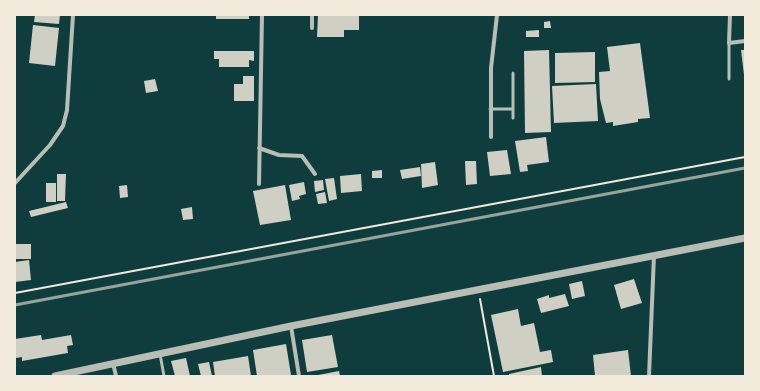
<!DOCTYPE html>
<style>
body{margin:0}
#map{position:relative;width:760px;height:391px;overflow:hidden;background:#0f3d3e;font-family:"Alegreya Sans",sans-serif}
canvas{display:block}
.frame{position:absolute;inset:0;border:16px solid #f1e9da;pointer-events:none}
</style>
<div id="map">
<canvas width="760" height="391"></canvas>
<div class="frame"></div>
</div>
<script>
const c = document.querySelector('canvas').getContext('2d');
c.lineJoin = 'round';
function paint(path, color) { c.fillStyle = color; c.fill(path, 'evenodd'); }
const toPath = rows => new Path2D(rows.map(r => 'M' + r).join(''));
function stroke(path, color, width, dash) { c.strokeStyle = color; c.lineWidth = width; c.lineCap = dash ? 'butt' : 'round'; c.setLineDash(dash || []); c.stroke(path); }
const building = toPath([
 [35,15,60,15,59,24,34,22],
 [216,15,249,15,249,19,216,19],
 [318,15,359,15,359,30,344,30,344,37,317,37],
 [550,21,551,28,544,28,544,22],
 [33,25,59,28,55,66,29,63],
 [539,30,539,37,526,37,526,31],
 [640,43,650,118,638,119,638,122,613,126,613,122,606,123,600,99,599,72,610,71,607,47],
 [549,50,551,132,525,133,524,51],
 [741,50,745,50,745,75,744,75],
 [214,51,254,51,254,61,249,60,249,67,219,67,219,59,214,59],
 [595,52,595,82,555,83,555,53],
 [243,76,254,76,254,101,234,101,234,84,243,84],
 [155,79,158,91,146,93,144,81],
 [596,84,598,121,554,123,552,86],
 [546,137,549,162,527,165,528,171,520,172,515,141],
 [507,150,511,174,490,176,487,152],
 [465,161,476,161,477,184,466,185],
 [435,162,438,185,422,188,421,164],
 [420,167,421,176,402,179,400,170],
 [382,170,382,178,372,178,372,171],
 [57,174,66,174,65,201,57,201],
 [361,174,362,191,341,193,340,176],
 [334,178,337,199,329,201,325,179],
 [323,180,324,190,315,192,314,181],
 [304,182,306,194,299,196,300,199,292,201,289,185],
 [46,183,56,183,56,202,46,202],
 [127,185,128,197,120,198,119,186],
 [285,185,291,220,260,225,253,191],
 [325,192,327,203,318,204,316,194],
 [66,202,68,208,31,217,29,211],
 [192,207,193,219,183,220,181,209],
 [15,244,31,244,31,259,15,259],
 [29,260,31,280,15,282,15,262],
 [634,279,642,303,621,309,614,285],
 [582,281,585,296,572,299,569,284],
 [565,294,569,306,541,313,537,299,549,295,549,298],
 [518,309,521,326,534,323,540,352,551,350,553,362,503,372,491,315],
 [41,335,42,340,71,335,73,345,67,346,68,353,22,361,22,357,16,358,15,339],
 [332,335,338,367,307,372,302,340],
 [286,344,291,375,257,376,253,350],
 [628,350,631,376,595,376,593,355],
 [248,356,251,376,215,376,213,362],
 [186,358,190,376,175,376,171,361],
 [209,362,212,376,201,376,198,364],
 [541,367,542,376,509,376,509,374],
 [339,371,340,376,318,376,318,375]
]);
const path = toPath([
 [15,293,745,157],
 [480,299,494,376]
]);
const service = toPath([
 [729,43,729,79],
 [490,109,513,109,513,73],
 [513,109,513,118],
 [160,354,164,376]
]);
const minor = toPath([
 [730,15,729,43,745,41],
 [312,28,312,15],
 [491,137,491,68,497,15],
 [259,148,279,155,302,156,315,174],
 [15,183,50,145,63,126,67,110,73,15],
 [259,184,262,15],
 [291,326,299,376],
 [113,363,116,376],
 [649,376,654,255]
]);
const tertiary = toPath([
 [55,376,291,326,745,238]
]);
const rail = toPath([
 [15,305,745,168]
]);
paint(building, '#cfcfc3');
stroke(path, '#f1e9da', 2);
stroke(service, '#b8beb3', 3);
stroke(minor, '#b8beb3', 4);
stroke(tertiary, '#b8beb3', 7);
stroke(rail, '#97a49c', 3);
</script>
